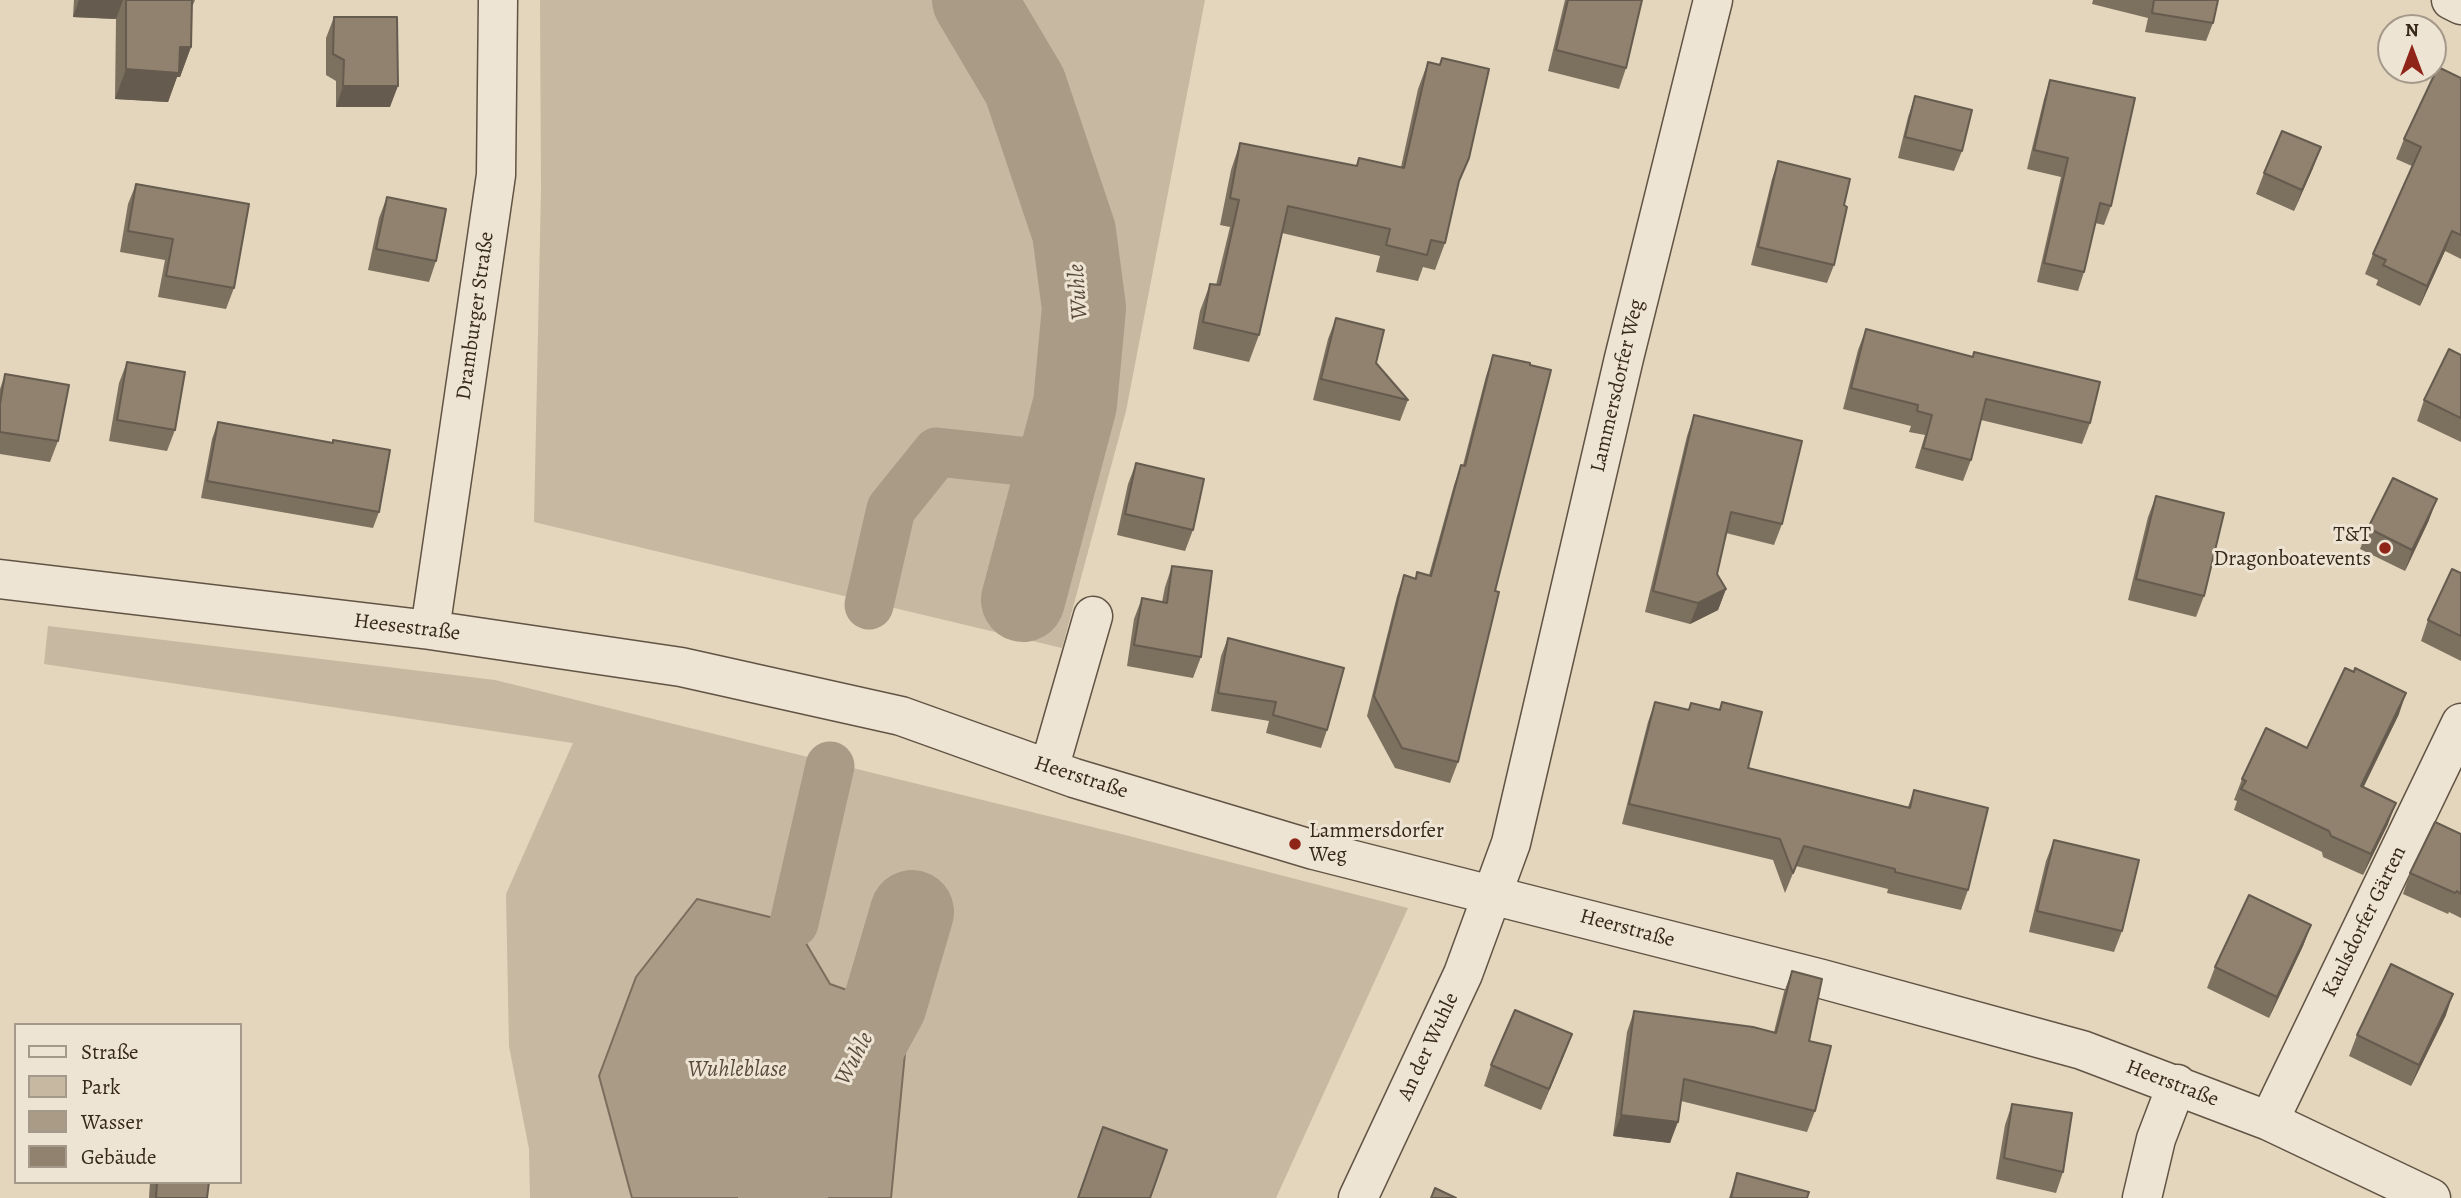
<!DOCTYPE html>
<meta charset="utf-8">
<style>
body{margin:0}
#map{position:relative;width:2461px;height:1198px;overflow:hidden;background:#e3d6bc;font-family:Alegreya,serif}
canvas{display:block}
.legend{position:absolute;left:14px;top:1023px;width:228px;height:161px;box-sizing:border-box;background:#ede4d3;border:2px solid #a4998a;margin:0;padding:9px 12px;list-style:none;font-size:21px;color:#37281c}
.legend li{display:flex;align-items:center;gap:14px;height:35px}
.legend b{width:35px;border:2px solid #a4998a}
.north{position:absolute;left:2377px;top:14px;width:70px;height:70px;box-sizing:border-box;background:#ede4d3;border:2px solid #a4998a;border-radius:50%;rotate:0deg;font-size:19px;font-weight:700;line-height:28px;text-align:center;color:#37281c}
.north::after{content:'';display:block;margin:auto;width:24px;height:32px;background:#8f2418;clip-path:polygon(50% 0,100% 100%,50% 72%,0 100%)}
</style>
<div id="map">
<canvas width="2461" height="1198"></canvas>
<ul class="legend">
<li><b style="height:9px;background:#ede4d3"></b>Straße</li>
<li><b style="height:19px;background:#c6b8a1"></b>Park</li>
<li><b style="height:19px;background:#a99b86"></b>Wasser</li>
<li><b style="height:19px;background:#90826f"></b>Gebäude</li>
</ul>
<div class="north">N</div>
</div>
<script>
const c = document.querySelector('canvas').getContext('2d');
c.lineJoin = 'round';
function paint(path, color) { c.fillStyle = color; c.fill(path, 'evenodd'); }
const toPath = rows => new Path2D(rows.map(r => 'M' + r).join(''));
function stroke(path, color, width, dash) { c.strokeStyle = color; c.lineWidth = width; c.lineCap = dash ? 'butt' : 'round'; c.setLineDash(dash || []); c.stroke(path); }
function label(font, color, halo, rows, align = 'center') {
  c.font = font + ' Alegreya,serif'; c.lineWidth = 6; c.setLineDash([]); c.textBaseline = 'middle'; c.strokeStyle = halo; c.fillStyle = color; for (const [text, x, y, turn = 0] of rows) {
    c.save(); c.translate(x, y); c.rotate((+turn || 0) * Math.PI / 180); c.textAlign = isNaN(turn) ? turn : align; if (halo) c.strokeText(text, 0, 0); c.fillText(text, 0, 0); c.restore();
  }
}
const green = toPath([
 [540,0,1205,0,1126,411,1062,648,534,522,541,190],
 [48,626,495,680,1125,835,1408,908,1276,1198,891,1198,909,1012,830,984,794,923,599,1076,632,1198,530,1198,529,1149,509,1046,506,894,573,743,44,664]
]);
const water = toPath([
 [697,899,794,923,830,984,909,1012,891,1198,632,1198,599,1076,636,977,697,899]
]);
const canal = toPath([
 [869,605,891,509,937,452,1057,465],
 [794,923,830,766]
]);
const river = toPath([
 [974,0,1025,86,1074,232,1084,308,1075,404,1023,600],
 [780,1198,885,1004,912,912]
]);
const minor = toPath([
 [2451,0,2461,5],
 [0,579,430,630,681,667,901,716,1074,778,1314,850,1822,979,2082,1050,2269,1121,2431,1198],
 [430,630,496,175,498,0],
 [1049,769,1093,616],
 [2269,1121,2461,723],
 [1358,1198,1463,974,1511,843,1624,358,1713,0],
 [2142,1198,2156,1139,2177,1084]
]);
const wall = toPath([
 [74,0,195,0,192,7,191,47,180,77,177,77,168,102,115,99,116,19,73,17],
 [1565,0,1642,0,1626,68,1619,89,1548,71],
 [2093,0,2218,0,2213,23,2206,41,2145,32,2148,18,2092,4],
 [334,17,390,107,336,107,336,81,326,75,326,38],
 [1442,58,1457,191,1445,243,1435,270,1423,267,1418,281,1376,272,1380,256,1282,233,1259,335,1249,362,1193,349,1200,311,1210,284,1216,285,1230,227,1220,225,1231,170,1240,143,1356,166,1359,158,1401,167,1418,89,1428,62,1439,65],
 [2461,78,2461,259,2445,251,2420,306,2376,285,2378,280,2365,274,2373,254,2412,166,2396,159,2404,139],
 [2050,80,2111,206,2104,225,2095,223,2084,272,2078,291,2037,282,2061,177,2027,169,2044,99],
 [1915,96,1962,151,1954,171,1898,158,1908,117],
 [1778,161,1844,205,1834,265,1827,283,1751,265,1772,179],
 [2313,168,2294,211,2256,194,2264,173],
 [136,184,234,288,226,309,158,297,165,260,120,252,128,204],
 [387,197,436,261,429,282,368,270,379,218],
 [1336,318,1408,400,1400,421,1313,400,1328,339],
 [1866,329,2090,423,2082,444,1981,420,1971,460,1963,481,1915,468,1925,435,1909,432,1911,426,1843,409,1858,350],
 [1493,355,1495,591,1458,762,1450,783,1395,768,1367,716,1397,596,1404,575,1415,578,1417,572,1429,575,1454,485,1461,465,1463,465,1486,376],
 [2461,355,2461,442,2417,421,2424,400],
 [127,362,175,430,167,451,109,441,119,383],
 [5,374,58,441,50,462,0,454,0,389],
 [1694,415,1782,524,1774,545,1726,533,1717,574,1726,589,1718,610,1690,624,1645,612,1687,436],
 [218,422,379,512,373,528,201,498,212,439],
 [1136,463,1193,530,1185,551,1117,535,1128,484],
 [2156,496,2204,596,2196,617,2128,600,2148,517],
 [2429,520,2405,571,2360,549,2368,528],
 [1172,566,1201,657,1193,678,1127,666,1134,619,1142,598,1162,602,1165,587],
 [2461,573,2461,661,2421,641,2428,620],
 [1228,638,1327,730,1321,748,1266,733,1269,721,1211,711,1221,656],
 [1655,702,1688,710,1691,703,1719,710,1722,702,1748,768,1908,807,1914,790,1968,890,1961,910,1887,893,1888,889,1796,866,1785,893,1773,860,1622,824,1648,722],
 [2399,714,2363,787,2388,824,2363,875,2323,857,2322,852,2234,810,2237,801,2234,800,2242,779,2307,748],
 [2461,834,2461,918,2449,912,2448,914,2403,894,2410,873],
 [2054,840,2122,931,2114,952,2029,932,2046,861],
 [2311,925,2303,946,2269,1018,2207,988,2215,967],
 [1792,971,1809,1041,1815,1111,1807,1132,1681,1101,1670,1143,1613,1136,1627,1032,1634,1011,1774,1032,1784,992],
 [2446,1015,2411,1086,2349,1056,2357,1035],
 [1572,1034,1541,1110,1484,1086,1491,1065],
 [2012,1104,2063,1172,2056,1193,1996,1179,2005,1125],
 [1737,1173,1807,1198,1729,1198],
 [150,1182,209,1182,207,1198,149,1198]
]);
const shadedWall = toPath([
 [79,0,123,0,116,19,73,17],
 [180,47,191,47,180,77,177,77,168,102,115,99,126,69],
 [343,86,398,86,390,107,336,107],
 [2321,147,2313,168,2294,211,2302,190],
 [2452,231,2445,251,2420,306,2427,286],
 [2437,499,2429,520,2405,571,2412,550],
 [1726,589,1718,610,1690,624,1698,603],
 [2406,693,2399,714,2354,807,2361,786],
 [2396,803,2388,824,2363,875,2371,854],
 [2311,925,2303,946,2269,1018,2277,997],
 [2453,994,2446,1015,2411,1086,2419,1065],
 [1572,1034,1564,1055,1541,1110,1549,1089],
 [1621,1115,1678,1122,1670,1143,1613,1136]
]);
const building = toPath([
 [126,0,192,0,191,47,180,47,179,73,126,69,126,0],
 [1568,0,1642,0,1626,68,1556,50,1568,0],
 [2154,0,2218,0,2213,23,2152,13,2154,0],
 [334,17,397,17,398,86,343,86,344,60,333,54,334,17],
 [1442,58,1489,69,1469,158,1459,181,1445,243,1431,240,1427,255,1386,245,1390,229,1288,206,1259,335,1203,322,1210,284,1220,285,1239,200,1230,198,1240,143,1357,166,1359,158,1404,168,1428,62,1440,65,1442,58],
 [2438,67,2461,78,2461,235,2452,231,2427,286,2383,265,2386,260,2373,254,2421,147,2404,139,2438,67],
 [2050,80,2135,98,2111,206,2100,203,2084,272,2044,263,2068,158,2034,150,2050,80],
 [1915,96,1972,110,1962,151,1905,137,1915,96],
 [2282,131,2321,147,2302,190,2264,173,2282,131],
 [1778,161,1850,179,1844,205,1847,207,1834,265,1758,247,1778,161],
 [136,184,249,204,234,288,166,276,173,239,128,231,136,184],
 [387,197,446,209,436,261,376,249,387,197],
 [1336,318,1384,330,1376,363,1408,400,1321,379,1336,318],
 [1866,329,1973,357,1974,352,2100,382,2090,423,1986,399,1971,460,1923,448,1932,415,1917,411,1918,405,1851,388,1866,329],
 [2449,349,2461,355,2461,418,2424,400,2449,349],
 [1493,355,1530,363,1530,365,1551,370,1495,591,1499,592,1458,762,1402,748,1374,696,1404,575,1416,579,1417,572,1431,576,1461,465,1465,466,1493,355],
 [127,362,185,372,175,430,117,420,127,362],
 [5,374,69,385,58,441,0,432,0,404,5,374],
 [1694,415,1802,441,1782,524,1731,512,1717,574,1726,589,1698,603,1653,591,1694,415],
 [218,422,333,443,333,440,390,450,379,512,207,481,218,422],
 [1136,463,1204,479,1193,530,1125,514,1136,463],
 [2393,478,2437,499,2412,550,2368,528,2393,478],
 [2156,496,2224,513,2204,596,2136,579,2156,496],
 [1172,566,1212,571,1201,657,1134,645,1142,598,1167,603,1172,566],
 [2452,569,2461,573,2461,636,2428,620,2452,569],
 [1228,638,1344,668,1327,730,1273,715,1276,702,1218,693,1228,638],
 [2345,668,2354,672,2355,668,2406,693,2361,786,2396,803,2371,854,2331,836,2329,831,2241,789,2246,781,2242,779,2266,728,2307,748,2345,668],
 [1655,702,1689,710,1691,703,1720,710,1722,702,1762,712,1748,768,1910,808,1914,790,1988,808,1968,890,1895,872,1895,869,1804,846,1793,873,1780,839,1629,804,1655,702],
 [2435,822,2461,834,2461,894,2457,891,2455,893,2410,873,2435,822],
 [2054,840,2139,860,2122,931,2037,911,2054,840],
 [2249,895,2311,925,2277,997,2215,967,2249,895],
 [2391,964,2453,994,2419,1065,2357,1035,2391,964],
 [1792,971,1822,979,1809,1041,1831,1046,1815,1111,1684,1079,1678,1122,1621,1115,1634,1011,1753,1027,1776,1033,1792,971],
 [1515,1010,1572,1034,1549,1089,1491,1065,1515,1010],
 [2012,1104,2072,1113,2063,1172,2004,1158,2012,1104],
 [1103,1127,1167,1150,1150,1198,1078,1198,1103,1127],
 [1737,1173,1809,1192,1807,1198,1731,1198,1737,1173],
 [157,1182,209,1182,207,1198,156,1198,157,1182],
 [1435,1188,1456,1198,1431,1198,1435,1188]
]);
const markers = [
 [2385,548,7,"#8f2418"],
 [1295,844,7,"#8f2418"]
];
const streetNames = [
 ["Dramburger Straße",476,316,-82],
 ["Lammersdorfer Weg",1618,386,-77],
 ["Heesestraße",407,628,7],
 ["Heerstraße",1081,778,18],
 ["Kaulsdorfer Gärten",2365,922,-64],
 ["Heerstraße",1627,929,15],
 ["An der Wuhle",1429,1047,-65],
 ["Heerstraße",2172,1084,21]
];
const poiNames = [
 ["T&T",2371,536],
 ["Dragonboatevents",2371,560],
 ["Lammersdorfer",1309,832,"left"],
 ["Weg",1309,856,"left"]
];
const waterNames = [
 ["Wuhle",1079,292,-94],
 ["Wuhle",855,1059,-62],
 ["Wuhleblase",737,1070]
];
paint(green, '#c6b8a1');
paint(water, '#a99b86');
stroke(water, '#7b6d5c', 2);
stroke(canal, '#a99b86', 49);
stroke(river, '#a99b86', 84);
stroke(minor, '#625444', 41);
stroke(minor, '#ede4d3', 38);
paint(wall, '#7c705f');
paint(shadedWall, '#655b4e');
paint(building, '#90826f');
stroke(building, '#655b4e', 2);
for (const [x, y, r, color] of markers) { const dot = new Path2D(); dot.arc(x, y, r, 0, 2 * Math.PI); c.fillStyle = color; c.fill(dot); stroke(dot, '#ede4d3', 2.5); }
label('21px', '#37281c', '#ede4d3', streetNames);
label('21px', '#37281c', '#ede4d3', poiNames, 'right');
label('italic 23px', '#594a3c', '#ede4d3', waterNames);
</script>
